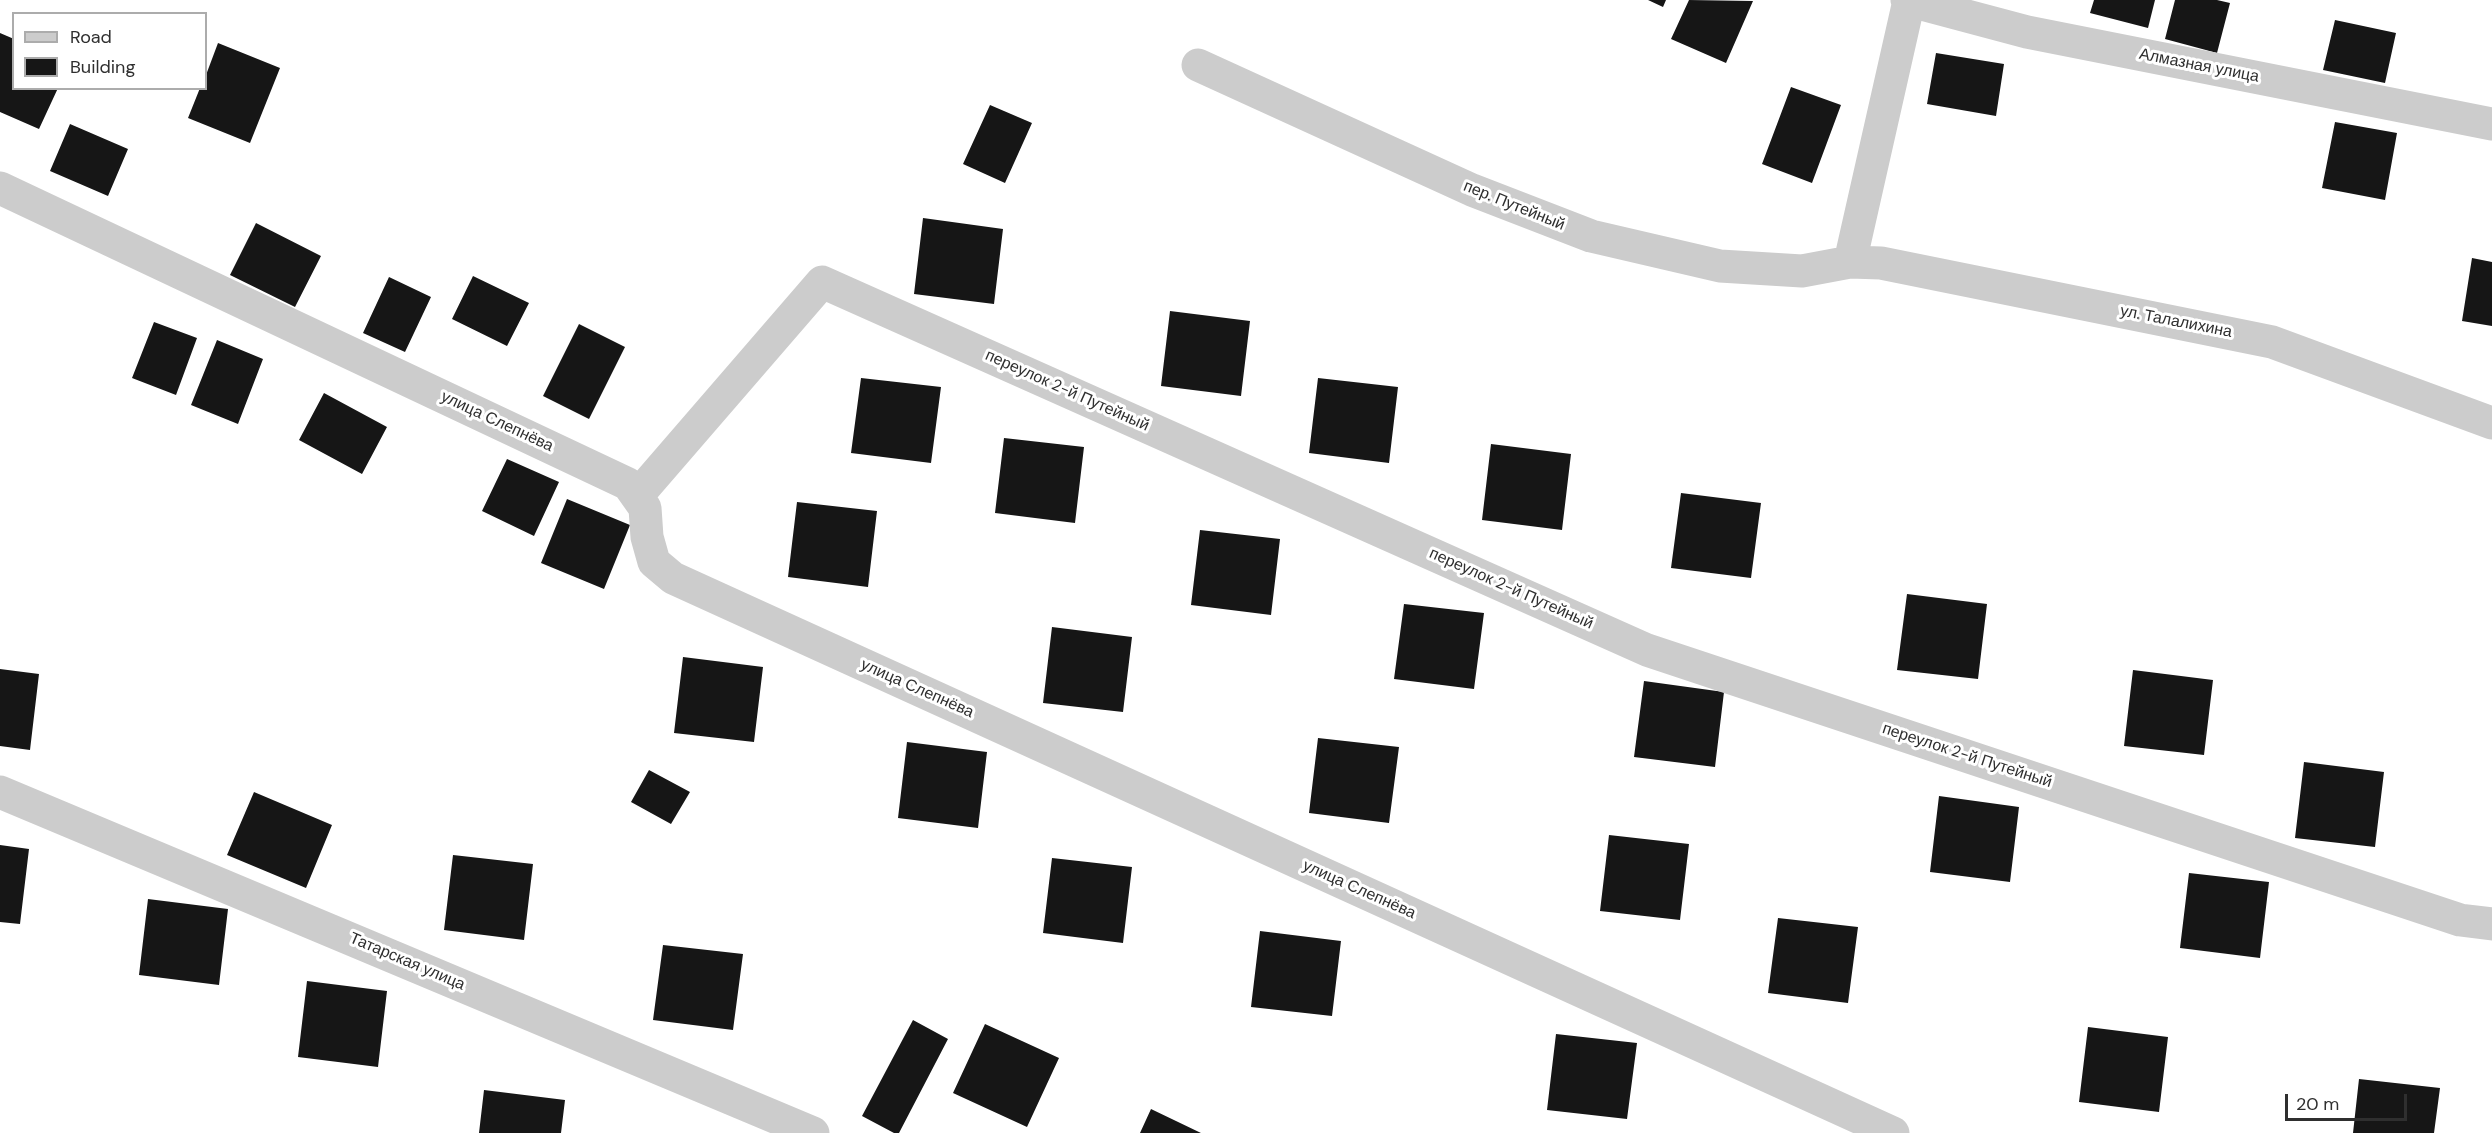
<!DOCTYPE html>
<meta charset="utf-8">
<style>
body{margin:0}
#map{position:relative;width:2492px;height:1133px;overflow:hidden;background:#fff;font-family:"DM Sans",sans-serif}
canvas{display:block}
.legend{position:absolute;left:12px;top:12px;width:195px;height:78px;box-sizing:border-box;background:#fff;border:2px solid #acacac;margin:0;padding:8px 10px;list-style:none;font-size:18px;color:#2f2f2f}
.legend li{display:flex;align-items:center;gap:12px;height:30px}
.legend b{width:30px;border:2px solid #acacac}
.scale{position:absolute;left:2285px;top:1094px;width:122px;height:27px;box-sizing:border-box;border:3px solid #2f2f2f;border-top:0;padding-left:8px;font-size:18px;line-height:21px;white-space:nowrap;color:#2f2f2f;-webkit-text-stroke:4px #fff;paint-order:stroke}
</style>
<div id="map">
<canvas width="2492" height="1133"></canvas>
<ul class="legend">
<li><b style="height:8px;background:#ccc"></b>Road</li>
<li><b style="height:16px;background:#161616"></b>Building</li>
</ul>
<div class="scale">20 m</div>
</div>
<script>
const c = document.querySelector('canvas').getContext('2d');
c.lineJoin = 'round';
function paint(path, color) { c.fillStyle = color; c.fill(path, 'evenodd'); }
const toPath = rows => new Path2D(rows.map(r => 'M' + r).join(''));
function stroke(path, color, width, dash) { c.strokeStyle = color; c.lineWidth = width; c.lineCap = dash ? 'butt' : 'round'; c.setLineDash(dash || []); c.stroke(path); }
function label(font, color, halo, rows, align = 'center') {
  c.font = font + ' "DM Sans",sans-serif'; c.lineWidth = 6; c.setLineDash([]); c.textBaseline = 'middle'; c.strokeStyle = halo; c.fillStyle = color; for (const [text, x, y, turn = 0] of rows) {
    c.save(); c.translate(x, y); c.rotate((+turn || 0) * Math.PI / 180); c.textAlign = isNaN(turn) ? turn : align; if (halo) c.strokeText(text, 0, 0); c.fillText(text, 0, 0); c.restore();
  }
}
const building = toPath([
 [1648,0,1666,0,1663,7],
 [1689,0,1753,1,1726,63,1671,39],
 [2094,0,2155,0,2148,28,2090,13],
 [2175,0,2217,0,2230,3,2217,53,2165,39],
 [2335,20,2396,33,2385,83,2323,70],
 [0,33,14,39,14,88,58,88,39,129,0,112],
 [218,43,280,68,250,143,188,118,200,88,206,88,206,75],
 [1936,53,2004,64,1996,116,1927,104],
 [1791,87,1841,105,1812,183,1762,164],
 [990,105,1032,123,1005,183,963,164],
 [2335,122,2397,133,2385,200,2322,188],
 [70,124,128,149,108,196,50,171],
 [923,218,1003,229,994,304,914,294],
 [256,223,321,256,295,307,230,275],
 [2472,258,2492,262,2492,326,2462,321],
 [473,276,529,303,507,346,452,319],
 [389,277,431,297,405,352,363,333],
 [1170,311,1250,321,1241,396,1161,386],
 [154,322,197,338,176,395,132,378],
 [579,324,625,347,589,419,543,396],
 [217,340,263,359,238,424,191,405],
 [861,378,941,387,931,463,851,453],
 [1318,378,1398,387,1389,463,1309,453],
 [324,393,387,427,362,474,299,440],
 [1004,438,1084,447,1075,523,995,513],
 [1491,444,1571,454,1562,530,1482,520],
 [507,459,559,482,534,536,482,511],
 [1681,493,1761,503,1751,578,1671,568],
 [567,499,630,525,604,589,541,563],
 [797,502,877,511,868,587,788,577],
 [1200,530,1280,539,1271,615,1191,605],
 [1907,594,1987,604,1978,679,1897,670],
 [1404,604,1484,613,1474,689,1394,679],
 [1052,627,1132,637,1123,712,1043,703],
 [683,657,763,667,754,742,674,733],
 [0,669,39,674,30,750,0,746],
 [2133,670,2213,680,2204,755,2124,746],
 [1644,681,1724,692,1715,767,1634,757],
 [1318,738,1399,747,1389,823,1309,813],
 [907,742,987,752,978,828,898,818],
 [2304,762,2384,772,2375,847,2295,838],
 [649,770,690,792,671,824,631,802],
 [254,792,332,825,306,888,227,855],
 [1939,796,2019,807,2010,882,1930,872],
 [1609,835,1689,844,1680,920,1600,911],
 [0,845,29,849,20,924,0,922],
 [453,855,533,864,524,940,444,930],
 [1052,858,1132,867,1123,943,1043,933],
 [2189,873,2269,882,2260,958,2180,948],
 [148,899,228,909,219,985,139,975],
 [1778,918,1858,927,1848,1003,1768,993],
 [1260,931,1341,941,1332,1016,1251,1007],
 [663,945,743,954,733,1030,653,1020],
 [307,981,387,991,378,1067,298,1057],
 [913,1020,948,1039,899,1133,894,1133,862,1116],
 [985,1024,1059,1058,1027,1127,953,1093],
 [2088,1027,2168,1037,2159,1112,2079,1102],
 [1556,1034,1637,1043,1627,1119,1547,1110],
 [2359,1079,2440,1088,2434,1133,2353,1133],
 [484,1090,565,1100,561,1133,479,1133],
 [1151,1109,1201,1133,1140,1133]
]);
const minor = toPath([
 [1907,0,2027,32,2492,124],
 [1198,65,1472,190,1591,236,1720,266,1802,271,1850,262,1881,263,2272,342,2492,423],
 [0,188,628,484,645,508,647,537,654,562,673,578,1893,1133],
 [1850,262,1909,1],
 [637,496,822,282,1647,650,2460,920,2492,924],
 [0,792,813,1133]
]);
const streetNames = [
 ["Алмазная улица",2199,66,11],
 ["пер. Путейный",1514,206,22],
 ["ул. Талалихина",2176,322,11],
 ["переулок 2-й Путейный",1067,391,24],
 ["улица Слепнёва",497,422,25],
 ["переулок 2-й Путейный",1511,589,24],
 ["улица Слепнёва",917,689,24],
 ["переулок 2-й Путейный",1967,756,18],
 ["улица Слепнёва",1359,890,24],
 ["Татарская улица",407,962,23]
];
paint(building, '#161616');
stroke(minor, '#ccc', 33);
label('16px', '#2f2f2f', '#fff', streetNames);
</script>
